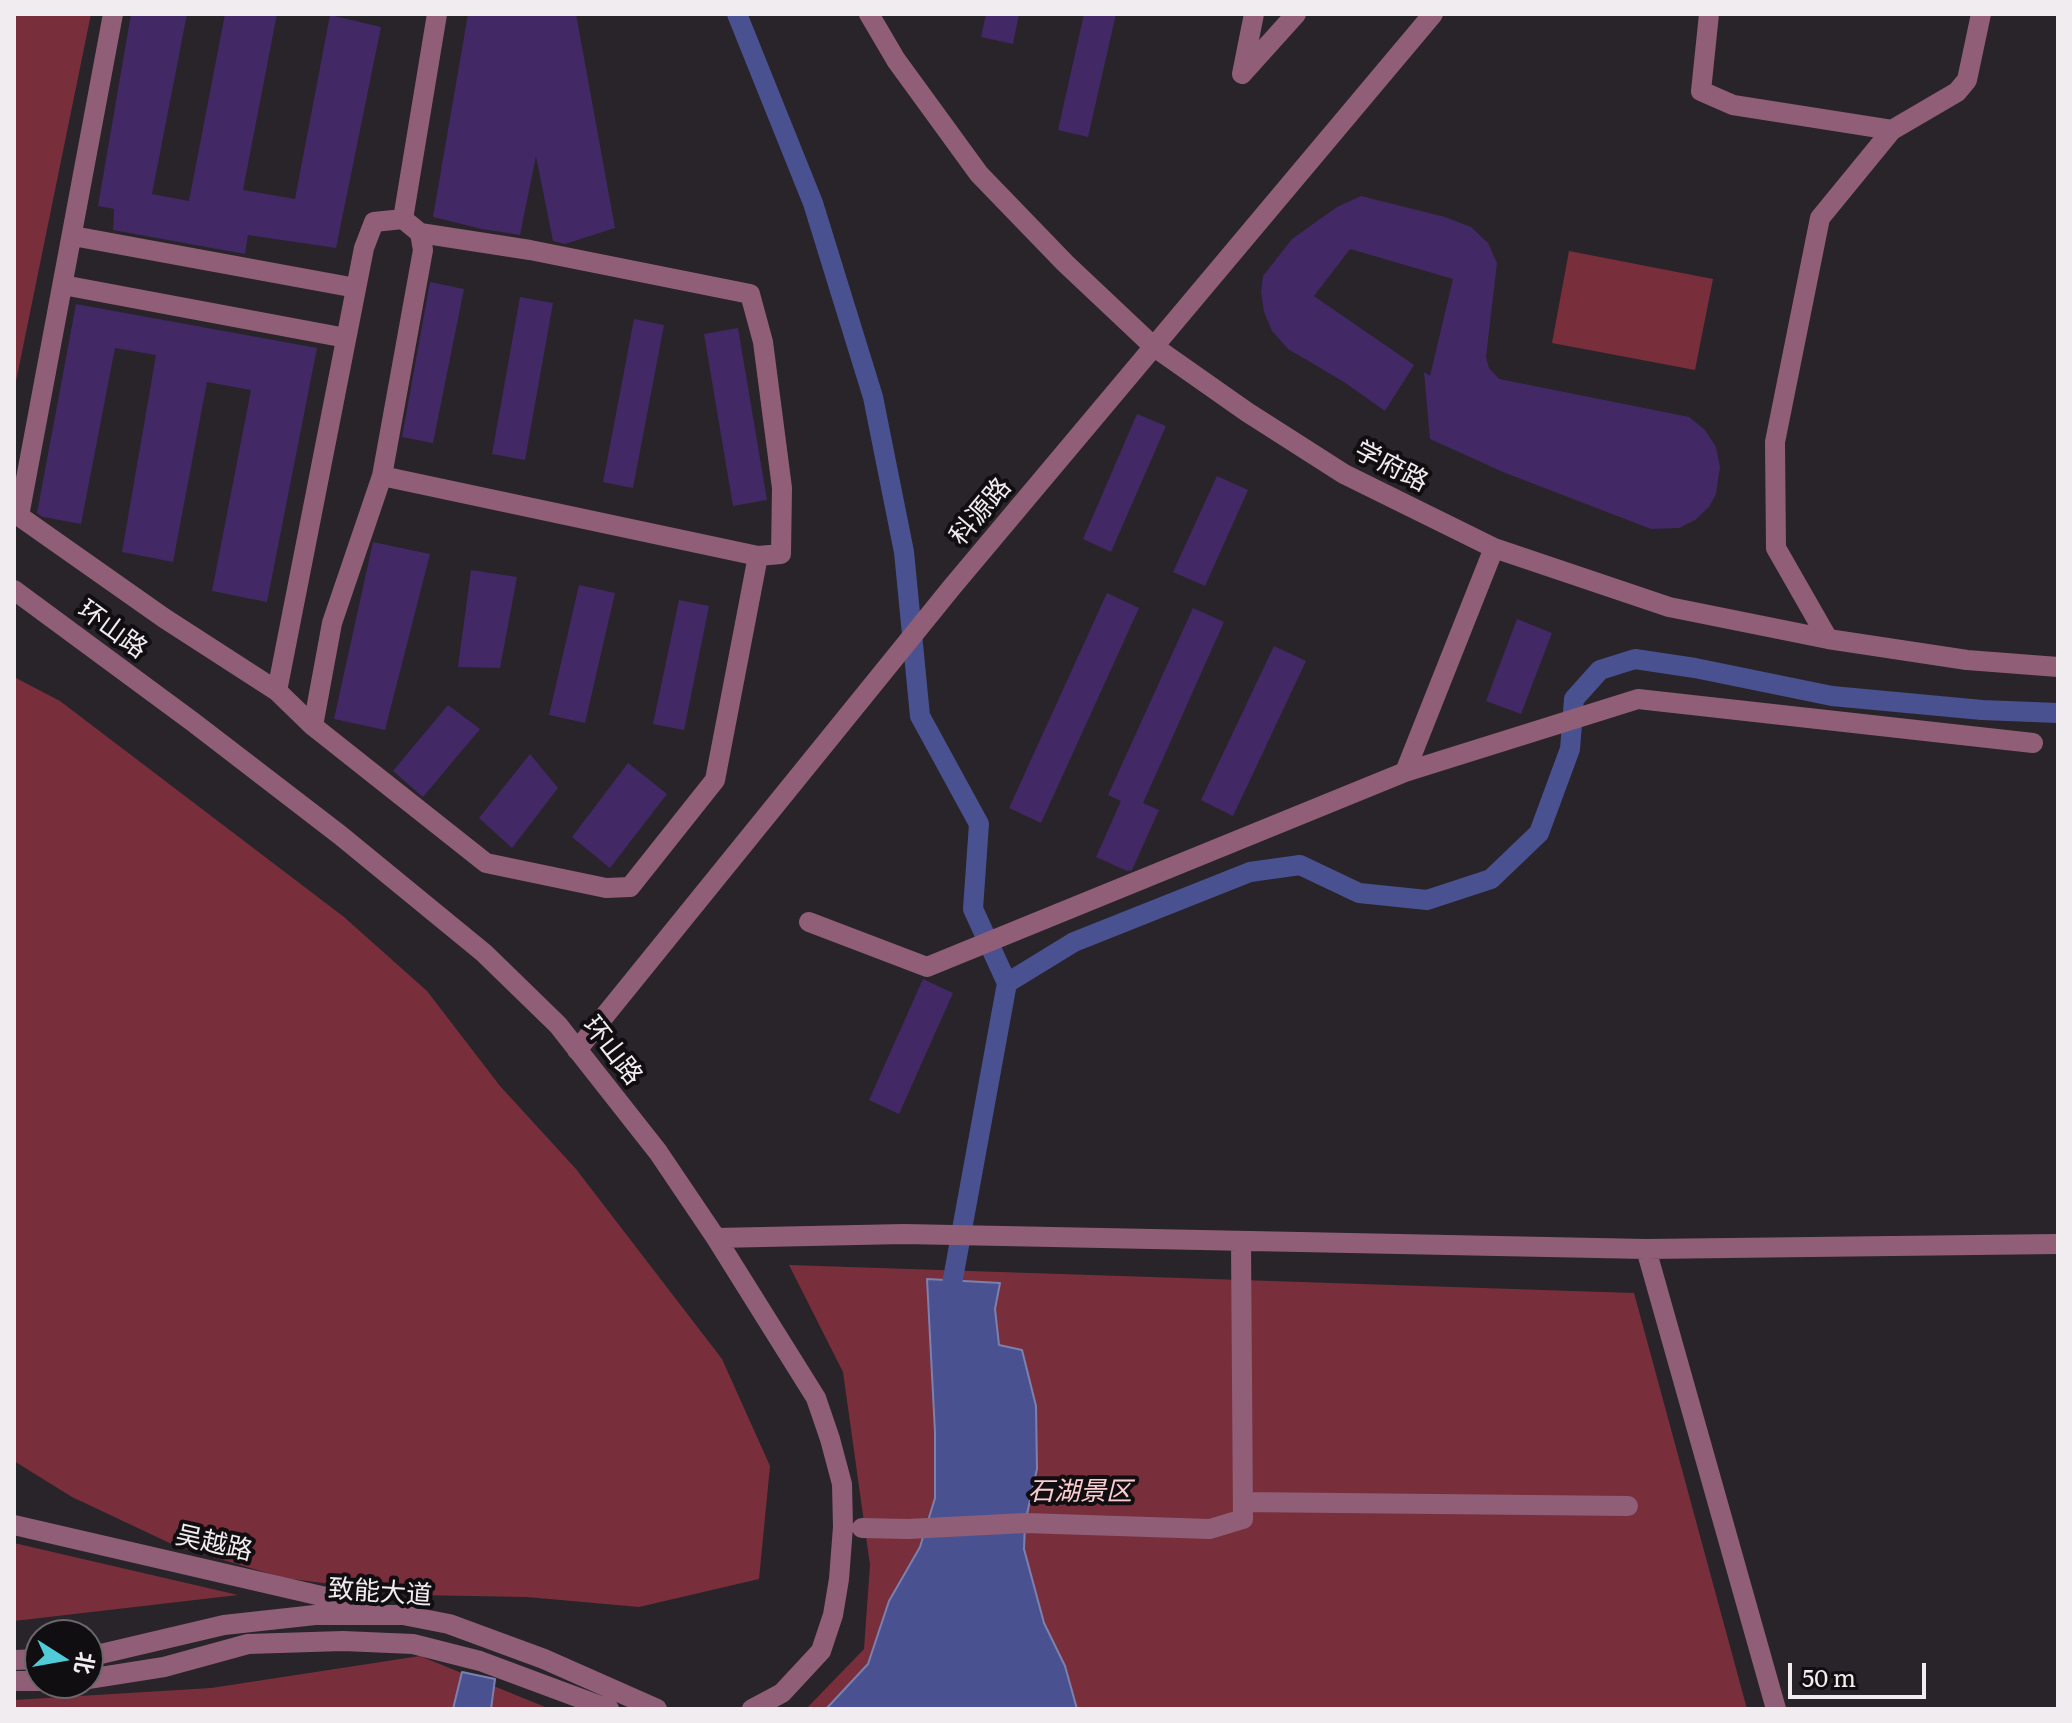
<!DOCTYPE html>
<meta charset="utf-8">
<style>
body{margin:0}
#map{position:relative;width:2072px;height:1723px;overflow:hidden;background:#292429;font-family:Literata,"Noto Sans SC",serif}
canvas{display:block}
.frame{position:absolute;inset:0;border:16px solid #f0ecf0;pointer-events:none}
.north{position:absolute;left:24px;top:1619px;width:80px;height:80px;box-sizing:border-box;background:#100e11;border:2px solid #6a676a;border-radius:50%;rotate:101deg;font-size:22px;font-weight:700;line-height:32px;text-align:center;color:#f0ecf0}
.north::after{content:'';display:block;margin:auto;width:28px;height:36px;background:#52cbd9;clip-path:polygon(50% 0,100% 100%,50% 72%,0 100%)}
.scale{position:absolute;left:1788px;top:1663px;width:138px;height:36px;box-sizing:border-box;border:4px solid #f0ecf0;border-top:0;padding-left:10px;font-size:24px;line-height:28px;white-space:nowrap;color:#f0ecf0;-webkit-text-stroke:6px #100e11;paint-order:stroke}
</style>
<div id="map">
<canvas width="2072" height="1723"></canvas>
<div class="frame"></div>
<div class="north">北</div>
<div class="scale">50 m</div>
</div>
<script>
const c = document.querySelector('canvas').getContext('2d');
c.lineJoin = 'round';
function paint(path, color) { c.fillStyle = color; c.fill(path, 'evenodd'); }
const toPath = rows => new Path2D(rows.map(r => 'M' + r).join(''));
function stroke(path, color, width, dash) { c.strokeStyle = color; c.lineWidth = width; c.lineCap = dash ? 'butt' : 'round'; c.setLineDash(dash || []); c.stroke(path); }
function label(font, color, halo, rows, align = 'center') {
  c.font = font + ' Literata,"Noto Sans SC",serif'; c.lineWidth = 8; c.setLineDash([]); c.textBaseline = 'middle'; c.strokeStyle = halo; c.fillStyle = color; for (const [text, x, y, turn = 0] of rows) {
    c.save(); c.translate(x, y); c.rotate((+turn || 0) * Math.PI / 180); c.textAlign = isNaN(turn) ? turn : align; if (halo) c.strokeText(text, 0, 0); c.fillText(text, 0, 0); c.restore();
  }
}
const green = toPath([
 [14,14,91,14,14,391],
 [1569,251,1713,279,1695,370,1552,343],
 [14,677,60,701,344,917,427,991,500,1086,576,1169,722,1359,770,1466,759,1579,639,1607,527,1597,415,1595,284,1578,176,1546,72,1497,14,1461],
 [789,1265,1634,1293,1747,1709,806,1709,864,1649,870,1565,843,1372],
 [14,1543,238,1595,14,1621],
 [420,1656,550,1709,14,1709,14,1700,211,1688]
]);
const water = toPath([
 [927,1279,1000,1283,995,1309,999,1345,1022,1350,1036,1406,1037,1469,1025,1523,1024,1549,1044,1623,1065,1666,1077,1709,826,1709,868,1664,889,1601,920,1547,935,1498,935,1432,927,1279],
 [462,1672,495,1679,491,1709,453,1709,462,1672]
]);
const canal = toPath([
 [737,14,813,203,873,397,904,552,920,716,979,824,973,909,1007,983,948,1306],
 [1007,983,1074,942,1250,872,1300,865,1359,893,1427,900,1491,879,1539,833,1570,749,1574,699,1600,670,1635,659,1695,668,1832,696,1982,710,2058,713]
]);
const building = toPath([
 [131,14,187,14,152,194,189,201,225,14,277,14,243,190,295,199,330,15,381,27,336,248,248,235,245,254,113,230,114,209,98,206],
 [468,14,576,14,615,228,565,244,553,241,536,156,520,235,482,229,433,217],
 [986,14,1019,14,1013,44,981,37],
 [1084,14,1116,14,1088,137,1058,130],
 [1361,196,1445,217,1471,227,1488,243,1497,263,1486,357,1489,368,1499,379,1689,417,1705,430,1716,447,1720,467,1716,494,1709,507,1695,520,1679,528,1651,529,1503,472,1430,439,1424,372,1430,376,1453,279,1350,249,1314,296,1414,365,1385,411,1344,382,1288,349,1272,331,1264,312,1261,292,1263,276,1292,239,1337,207],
 [430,282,464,289,433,443,402,437],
 [520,297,553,303,525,460,492,454],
 [76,304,317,348,267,602,212,591,251,390,207,382,173,562,122,552,156,355,115,348,81,524,43,517,37,513],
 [634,319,664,325,633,488,603,482],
 [738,328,767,500,733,506,704,334],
 [1137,414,1166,426,1111,552,1083,539],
 [1217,476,1248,490,1205,586,1173,572],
 [373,542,430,554,385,730,334,719],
 [471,570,517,577,500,668,458,667],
 [579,585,615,593,585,723,549,715],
 [1107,593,1139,608,1041,823,1009,808],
 [679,600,709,606,684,730,653,724],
 [1193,608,1224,622,1143,803,1159,810,1132,870,1127,871,1096,857,1121,801,1108,795],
 [1517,619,1552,633,1521,714,1486,701],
 [1274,646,1306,661,1233,816,1201,800],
 [448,705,480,729,423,797,393,771],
 [530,754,558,788,512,848,479,818],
 [628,763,667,794,610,868,572,837],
 [923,979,953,993,899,1114,869,1100]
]);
const minor = toPath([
 [113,14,19,516,164,618,277,691,313,726,486,863,606,888,630,887,715,780,758,556],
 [869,14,896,60,979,174,1065,263,1153,346,1247,412,1344,474,1494,548,1669,607,1828,639,1967,660,2058,667],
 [1254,14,1242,74,1296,14],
 [1709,14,1701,91,1733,105,1892,130],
 [403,219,437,14],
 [73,236,356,288],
 [63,285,346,338],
 [382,476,758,556,781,554,782,488,763,342,750,294,530,250,420,233],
 [14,590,193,722,340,835,484,953,558,1025,658,1152,716,1238,816,1398,830,1439,842,1484,843,1527,839,1579,833,1615,821,1651,782,1693,752,1709],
 [1828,639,1776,548,1775,442,1820,218,1892,130,1957,92,1967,80,1981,14],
 [277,691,364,248,374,222,403,219,420,233,423,250,382,476,332,623,313,726],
 [1405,772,1638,699,2033,743],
 [809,922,927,967,1405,772,1494,548],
 [577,1050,952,587,1433,14],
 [716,1238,904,1234,1646,1249,2058,1244],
 [1646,1249,1776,1709],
 [1243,1502,1628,1506],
 [14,1525,369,1607],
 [862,1528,908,1529,1025,1523,1210,1529,1243,1519,1241,1242],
 [88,1657,224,1625,315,1615,403,1615,449,1624,544,1659,657,1709],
 [14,1660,40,1659],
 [88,1679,164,1667,248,1644,343,1641,413,1644,480,1661,609,1709],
 [14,1681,40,1681]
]);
const streetNames = [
 ["学府路",1391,467,27],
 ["科源路",981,512,-50],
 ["环山路",112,630,36],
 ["环山路",612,1051,52],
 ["吴越路",214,1544,13],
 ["致能大道",380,1593,4]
];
const parkNames = [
 ["石湖景区",1080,1492]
];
paint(green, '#782f3b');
paint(water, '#4a5191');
stroke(water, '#7c80ae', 2);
stroke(canal, '#4a5191', 20);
paint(building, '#422865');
stroke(minor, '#915e78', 20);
label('26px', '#f0ecf0', '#100e11', streetNames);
label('italic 26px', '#fbccd0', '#100e11', parkNames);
</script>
